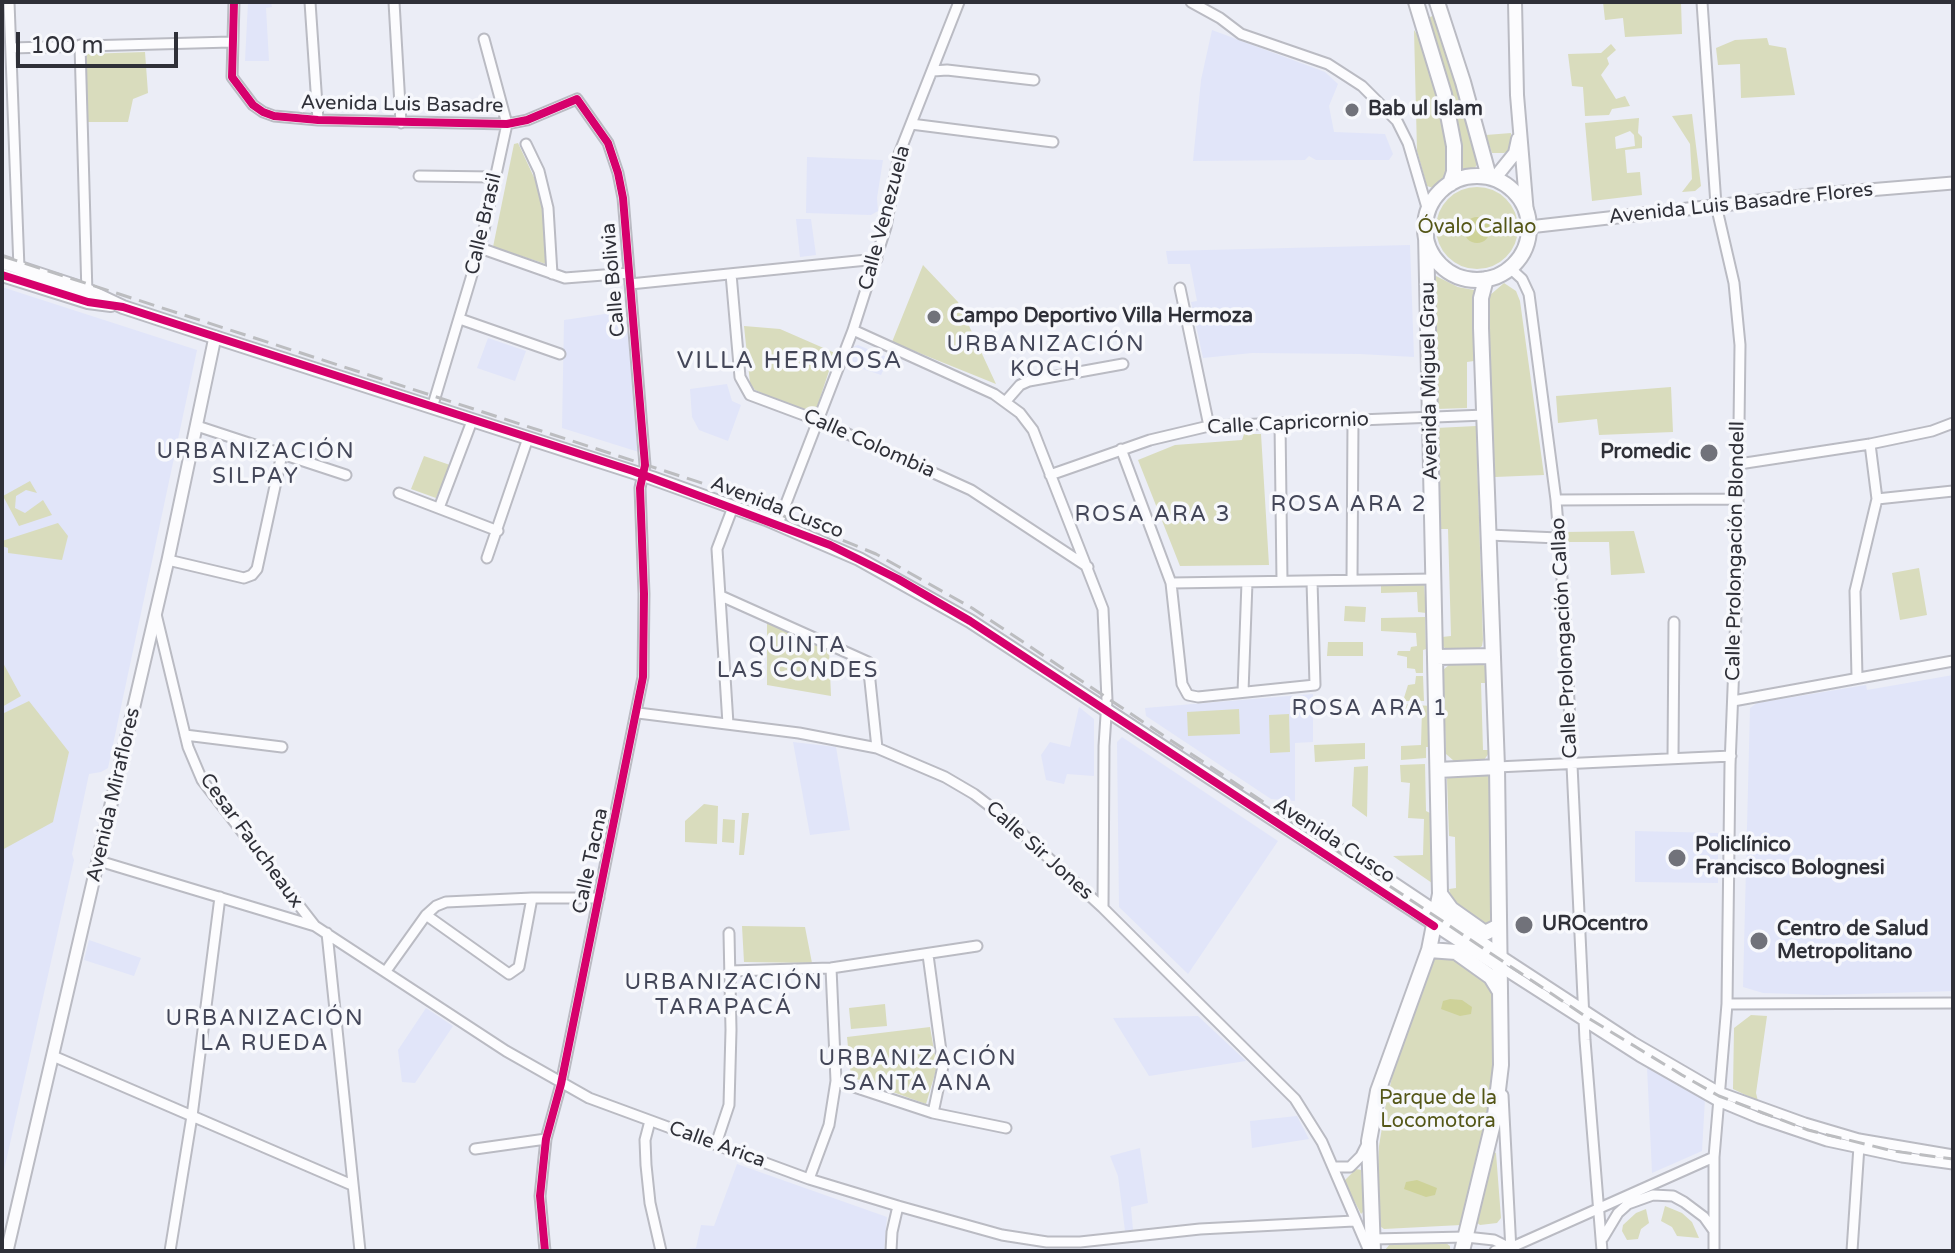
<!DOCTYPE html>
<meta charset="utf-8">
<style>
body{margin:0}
#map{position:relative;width:1955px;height:1253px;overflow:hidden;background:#ebedf6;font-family:"Varela Round",sans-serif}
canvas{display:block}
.frame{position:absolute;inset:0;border:4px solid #2f3038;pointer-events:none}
.scale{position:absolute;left:16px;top:32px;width:162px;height:36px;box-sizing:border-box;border:4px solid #2f3038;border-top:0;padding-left:10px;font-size:24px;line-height:28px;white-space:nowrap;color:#2f3038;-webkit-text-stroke:6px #f7f8fc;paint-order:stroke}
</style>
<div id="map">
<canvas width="1955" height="1253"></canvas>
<div class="frame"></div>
<div class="scale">100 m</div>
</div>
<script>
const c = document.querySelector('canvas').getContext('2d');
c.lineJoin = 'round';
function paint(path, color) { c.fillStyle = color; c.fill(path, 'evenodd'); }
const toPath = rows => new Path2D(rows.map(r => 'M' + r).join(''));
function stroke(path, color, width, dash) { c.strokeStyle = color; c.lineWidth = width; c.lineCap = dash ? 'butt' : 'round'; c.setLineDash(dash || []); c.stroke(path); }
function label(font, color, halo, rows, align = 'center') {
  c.font = font + ' "Varela Round",sans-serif'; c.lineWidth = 7; c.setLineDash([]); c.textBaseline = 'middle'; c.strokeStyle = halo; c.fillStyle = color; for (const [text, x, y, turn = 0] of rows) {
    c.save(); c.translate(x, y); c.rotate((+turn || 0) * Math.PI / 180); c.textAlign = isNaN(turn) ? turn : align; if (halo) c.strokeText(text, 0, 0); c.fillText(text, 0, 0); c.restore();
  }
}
const built = toPath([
 [248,2,271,2,272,7,266,8,269,61,245,61],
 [1212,30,1325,72,1338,84,1329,106,1334,132,1385,134,1393,154,1389,160,1316,160,1309,156,1305,160,1193,161,1201,80],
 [807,157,883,160,877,198,878,211,871,215,806,213],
 [796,219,811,219,816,255,800,257],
 [1410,245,1414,357,1360,354,1252,353,1203,358,1191,302,1197,301,1190,264,1168,264,1166,251],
 [2,287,197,350,108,768,101,772,89,774,72,854,74,860,2,1179],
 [625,311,642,453,562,428,564,320],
 [488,338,526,351,515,381,477,368],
 [858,345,889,358,881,375,846,363,852,347],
 [727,384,732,401,741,405,728,441,699,430,692,417,690,389],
 [1953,675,1953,991,1824,995,1763,993,1743,987,1750,708,1757,703,1866,685,1867,690],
 [1313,694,1313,742,1295,743,1295,801,1271,799,1146,716,1145,708],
 [1079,707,1094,719,1094,776,1067,774,1064,784,1046,780,1041,755,1050,742,1070,747],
 [1122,737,1278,841,1188,974,1119,907,1117,742],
 [793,742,836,747,850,830,810,835],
 [1635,831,1718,833,1718,883,1635,882],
 [89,940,141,958,134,976,84,960],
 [426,1008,453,1026,415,1083,402,1082,398,1050],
 [1198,1016,1246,1061,1149,1076,1113,1018],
 [1647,1067,1705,1099,1702,1151,1652,1173],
 [1297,1116,1309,1139,1252,1148,1250,1121],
 [1140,1148,1148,1203,1131,1207,1133,1230,1125,1231,1118,1176,1110,1156],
 [737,1164,887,1217,884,1251,670,1251,696,1248,701,1225,714,1226]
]);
const green = toPath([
 [1603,2,1681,2,1682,34,1625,37,1623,18,1605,20],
 [1435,15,1457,83,1477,164,1474,170,1459,171,1461,160,1453,103,1430,23,1430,17],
 [1414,30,1422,42,1428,63,1448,149,1446,174,1440,183,1433,188,1427,186,1417,151],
 [1767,38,1769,45,1786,48,1795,95,1741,98,1740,64,1718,65,1716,48,1735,40],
 [1611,44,1616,50,1607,58,1609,64,1601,75,1616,99,1625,96,1630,106,1612,109,1609,115,1585,116,1583,87,1572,86,1568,54,1601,53],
 [145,52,148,93,133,99,128,122,86,122,85,54],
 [1692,114,1701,186,1695,191,1682,192,1692,179,1690,144,1672,116],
 [1639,118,1638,133,1642,137,1642,148,1625,150,1627,173,1640,172,1642,195,1592,201,1585,123],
 [1630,131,1634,135,1635,146,1616,149,1615,137],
 [1511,133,1512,144,1509,151,1504,153,1492,153,1486,135],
 [518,143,539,188,545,228,546,264,493,247,514,144],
 '1436 228a41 41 0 1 1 82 0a41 41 0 1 1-82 0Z',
 [923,265,958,302,996,384,892,342],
 [1434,275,1458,287,1474,290,1474,361,1467,362,1467,408,1437,409],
 [1504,283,1516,291,1520,301,1544,475,1495,477,1486,306,1489,296],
 [744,326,780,329,835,353,814,416,755,390,750,383],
 [1671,387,1673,432,1599,435,1597,419,1558,423,1556,396],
 [1476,426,1483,640,1482,646,1477,650,1448,652,1443,646,1442,637,1451,636,1448,529,1439,529,1436,428],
 [1244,434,1261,434,1269,565,1180,566,1138,460,1175,445,1242,440],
 [424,456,450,465,436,498,411,489],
 [30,481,37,493,26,490,16,496,15,508,25,513,43,500,52,515,19,526,3,496],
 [58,523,68,536,62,560,8,553,8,548,2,546,2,541],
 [1634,531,1645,573,1611,575,1609,542,1566,542,1565,532],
 [1919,568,1927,615,1900,620,1892,573],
 [1424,582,1426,613,1418,612,1417,592,1381,593,1381,585],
 [1345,606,1366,607,1365,622,1344,621],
 [1425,617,1426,649,1423,650,1423,673,1416,673,1415,669,1407,668,1407,657,1397,655,1398,651,1410,651,1411,647,1417,646,1416,633,1381,631,1381,618],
 [767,623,829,650,831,696,767,685],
 [1328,642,1363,642,1363,656,1327,656],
 [2,661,21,696,2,707],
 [1481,663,1487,668,1487,683,1481,683,1483,750,1489,750,1489,753,1484,760,1454,761,1446,754,1443,670,1450,664],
 [1416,676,1423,676,1424,701,1403,701,1408,685,1415,684],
 [29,701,69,752,53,822,2,850,2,714],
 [1404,704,1430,706,1431,747,1426,747,1426,758,1401,760,1401,746,1421,745,1422,709,1403,709],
 [1239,709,1240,734,1188,736,1187,712],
 [1289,714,1290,752,1270,753,1269,715],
 [1365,743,1365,759,1315,762,1314,745],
 [1425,764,1426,811,1430,813,1432,883,1393,856,1423,855,1424,819,1408,818,1410,783,1401,782,1400,765],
 [1368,766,1367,817,1352,806,1354,767],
 [1452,772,1487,773,1491,778,1494,920,1489,927,1456,909,1451,897,1449,889,1456,888,1455,837,1449,836,1447,779],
 [704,804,718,806,717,844,685,842,685,821],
 [742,813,749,813,744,855,739,855],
 [723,819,735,820,734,843,722,842],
 [742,926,805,927,812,963,744,962],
 [1447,952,1486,977,1493,991,1495,1054,1491,1107,1464,1220,1461,1225,1384,1229,1378,1225,1376,1219,1379,1146,1386,1103,1395,1065,1434,961,1437,956],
 [885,1004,887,1026,851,1029,849,1008],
 [1751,1015,1767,1016,1756,1093,1758,1101,1733,1089,1734,1028],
 [930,1027,937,1067,926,1104,851,1077,847,1037],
 [1494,1152,1496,1153,1501,1218,1497,1223,1480,1225,1476,1222],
 [1356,1169,1361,1170,1361,1173,1364,1211,1361,1214,1344,1181],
 [1665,1206,1682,1213,1692,1222,1699,1238,1677,1236,1672,1227,1661,1221],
 [1646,1209,1649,1223,1641,1229,1638,1239,1627,1240,1622,1231,1623,1225,1636,1213],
 [1446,1243,1450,1246,1450,1251,1385,1250,1390,1244]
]);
const water = toPath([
 '1464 230a13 13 0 1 1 26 0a13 13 0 1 1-26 0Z',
 [1450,999,1462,1000,1472,1007,1471,1014,1460,1016,1441,1009,1443,1001],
 [1417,1180,1437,1188,1435,1195,1426,1197,1404,1189,1406,1182]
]);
const minor = toPath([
 [9,2,19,268],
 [234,2,232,77,253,105,263,112,274,116,318,120,507,124,527,120,577,99,608,143,618,173,623,198,645,465,640,488,644,594,643,677,561,1084,546,1139,540,1196,545,1251],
 [310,2,318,120],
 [394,2,401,123],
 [1191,2,1220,18,1241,34,1328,64,1362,86,1397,121,1408,143,1428,211],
 [1702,2,1716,205,1734,283,1740,345,1737,588,1730,765,1727,1004,1714,1157,1714,1251],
 [80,45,87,294],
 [11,48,231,42],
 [933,71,947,70,1034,80],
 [911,124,1053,142],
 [526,144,539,171,548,208,552,274],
 [419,176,494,177],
 [480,248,565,278,629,273],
 [1510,268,1522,279,1529,294,1556,500,1565,617,1585,1040,1602,1251],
 [731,274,740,377,750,395,817,420,971,490,1088,567],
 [630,284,877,259],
 [1180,288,1209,426],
 [460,319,560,354],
 [853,330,994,394,1020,413,1033,430,1103,609,1107,700,1104,746,1103,908],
 [1006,401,1020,385,1029,381,1123,364],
 [432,408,480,248,507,124,484,39],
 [1280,423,1282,581],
 [197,426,346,475],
 [1121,449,1171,583,1182,684,1188,695,1198,697,1315,685,1312,581],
 [1739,464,1870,444,1932,431,1953,423],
 [1050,475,1150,440,1209,426,1485,415],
 [399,493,498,531],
 [1877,499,1953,491],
 [1556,500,1738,499],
 [439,508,472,421],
 [778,524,853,330,886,227,899,154,959,2],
 [1489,535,1558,538],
 [487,558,528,438],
 [168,560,244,578,252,575,257,569,282,454],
 [1352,580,1353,420],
 [1171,583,1434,579],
 [721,596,868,662,877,748],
 [156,614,188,747,202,780,315,926],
 [1857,677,1855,591,1877,499,1870,444],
 [1243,692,1247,582],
 [1733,701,1953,661],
 [638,713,799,733,877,748,945,777,974,794,1004,817,1103,908,1295,1099,1322,1142,1369,1251],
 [728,724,717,549,733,507],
 [185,735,282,747],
 [1673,758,1674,622],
 [1497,767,1731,756],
 [99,861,315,926,506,1051,589,1098,809,1179,898,1206,1002,1235,1047,1242,1080,1242,1200,1229,1354,1221],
 [426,915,509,974,519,967,532,898],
 [327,933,360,1251],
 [928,955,943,1066,933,1113],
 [1500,955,1633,1042,1719,1092,1805,1123,1859,1139,1953,1155],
 [1500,967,1639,1056,1718,1101,1759,1118,1827,1141,1902,1157,1953,1164],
 [386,971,426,915,436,906,446,902,532,898,599,898],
 [730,971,831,968,977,946],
 [1727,1004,1953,1003],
 [53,1056,352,1185],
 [836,1081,933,1113,1006,1128],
 [1503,1095,1511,1251],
 [650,1121,645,1140,646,1165,650,1203,661,1251],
 [716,1144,729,1105,731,1030,729,933],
 [475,1149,546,1139],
 [1334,1167,1350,1167,1361,1156,1367,1144],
 [809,1179,829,1125,836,1081,831,968],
 [1369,1236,1372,1239,1466,1237,1494,1240,1510,1248],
 [1603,1238,1618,1213,1628,1204,1653,1195,1673,1196,1684,1202,1704,1217,1714,1231],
 [170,1251,192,1116,220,897],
 [891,1251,892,1232,898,1206],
 [1495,1251,1510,1248,1714,1157],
 [1852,1251,1859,1146]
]);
const tertiary = toPath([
 [1529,227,1820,194,1953,183],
 [7,1251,168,560,215,337]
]);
const secondary = toPath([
 [1515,2,1517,95,1527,214],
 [1494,179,1515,153,1518,139],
 [2,262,87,290,123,307,202,333,652,478,766,519,859,559,970,621,1500,967],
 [2,275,88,302,111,305],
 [1316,847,1346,852,1500,955]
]);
const primary = toPath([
 [1416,2,1444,94,1454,146,1454,172,1450,184],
 [1437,2,1463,82,1489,177],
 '1425 228a52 52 0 1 1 104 0a52 52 0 1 1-104 0Z',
 [1436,657,1493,656],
 [1438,770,1497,767],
 [1440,894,1451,909,1485,933,1499,926],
 [1429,950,1456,952,1491,977,1499,990],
 [1373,1251,1369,1141,1378,1091,1429,950,1440,894,1426,233],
 [1462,1251,1495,1115,1501,1065,1497,767,1481,328,1481,298,1486,279]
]);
const rail = toPath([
 [2,256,711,486,876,554,972,608,1585,1016,1682,1075,1719,1096,1808,1130,1893,1151,1953,1159]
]);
const cycleway = toPath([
 [234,2,232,77,253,105,263,112,274,116,318,120,507,124,527,120,577,99,608,143,618,173,623,198,645,465,640,488,644,594,643,677,561,1084,546,1139,540,1196,545,1251],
 [2,275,88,302,123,307,633,471,830,545,898,579,970,621,1434,926]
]);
const markers = [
 [1352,110,8,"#71727a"],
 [934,317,8,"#71727a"],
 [1709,453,10,"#71727a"],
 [1677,858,10,"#71727a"],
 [1524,925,10,"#71727a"],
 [1759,941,10,"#71727a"]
];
const streetNames = [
 ["Avenida Luis Basadre",402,105,1],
 ["Avenida Luis Basadre Flores",1741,204,-6],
 ["Calle Venezuela",885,218,-75],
 ["Calle Brasil",484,224,-77],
 ["Calle Bolivia",614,280,-95],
 ["Avenida Miguel Grau",1430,381,-91],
 ["Calle Capricornio",1288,424,-3],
 ["Calle Colombia",869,444,24],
 ["Avenida Cusco",777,508,21],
 ["Calle Prolongación Blondell",1736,551,-89],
 ["Calle Prolongación Callao",1565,638,-93],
 ["Avenida Miraflores",114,795,-77],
 ["Cesar Faucheaux",251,841,54],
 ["Avenida Cusco",1334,841,33],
 ["Calle Sir Jones",1039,851,42],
 ["Calle Tacna",591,861,-78],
 ["Calle Arica",717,1145,20]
];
const poiNames = [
 ["Bab ul Islam",1368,110],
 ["Campo Deportivo Villa Hermoza",950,317],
 ["Promedic",1691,453,"right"],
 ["Policlínico",1695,846],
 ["Francisco Bolognesi",1695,869],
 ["UROcentro",1542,925],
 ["Centro de Salud",1777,930],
 ["Metropolitano",1777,953]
];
const parkNames = [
 ["Óvalo Callao",1477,228],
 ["Parque de la",1438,1099],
 ["Locomotora",1438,1122]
];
const neighbourhoodNames = [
 ["URBANIZACIÓN",1046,345],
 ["KOCH",1046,370],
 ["URBANIZACIÓN",256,452],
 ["SILPAY",256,477],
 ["ROSA ARA 2",1349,505],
 ["ROSA ARA 3",1153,515],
 ["QUINTA",798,646],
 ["LAS CONDES",798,671],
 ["ROSA ARA 1",1370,709],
 ["URBANIZACIÓN",724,983],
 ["TARAPACÁ",724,1008],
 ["URBANIZACIÓN",265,1019],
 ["LA RUEDA",265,1044],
 ["URBANIZACIÓN",918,1059],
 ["SANTA ANA",918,1084]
];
const quarterNames = [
 ["VILLA HERMOSA",790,362]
];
paint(built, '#e1e5f9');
paint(green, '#d9dcbd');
paint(water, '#ced299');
stroke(minor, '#babbc3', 13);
stroke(tertiary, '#babbc3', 15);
stroke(secondary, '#babbc3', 16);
stroke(primary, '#babbc3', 18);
stroke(minor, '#fcfcfe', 9);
stroke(tertiary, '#fcfcfe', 11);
stroke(secondary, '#fcfcfe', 12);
stroke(primary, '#fcfcfe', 14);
stroke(rail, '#bcbdc0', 3, [16, 8]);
stroke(cycleway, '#d6006c', 8);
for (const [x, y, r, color] of markers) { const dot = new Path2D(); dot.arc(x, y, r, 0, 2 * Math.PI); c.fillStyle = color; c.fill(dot); stroke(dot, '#f7f8fc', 3); }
label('20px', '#2f3038', '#f7f8fc', streetNames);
label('bold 20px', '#2f3038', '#f7f8fc', poiNames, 'left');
label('20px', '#545617', '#f7f8fc', parkNames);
c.letterSpacing = '2px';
label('22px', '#444759', '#f7f8fc', neighbourhoodNames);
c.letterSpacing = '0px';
c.letterSpacing = '2px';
label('24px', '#444759', '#f7f8fc', quarterNames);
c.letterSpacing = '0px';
</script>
